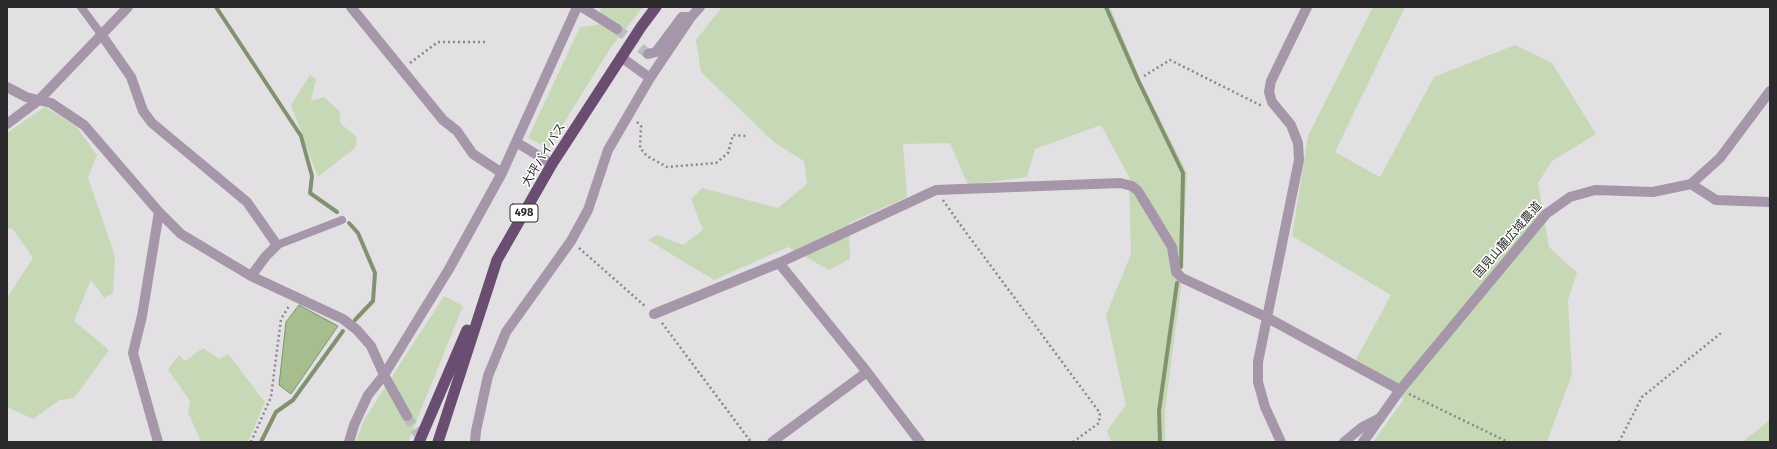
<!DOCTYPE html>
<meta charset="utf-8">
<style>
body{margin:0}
#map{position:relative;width:1777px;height:449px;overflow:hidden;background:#e2e0e3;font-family:"Fira Sans",sans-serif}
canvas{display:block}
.frame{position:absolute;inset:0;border:8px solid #2b2a2c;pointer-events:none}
</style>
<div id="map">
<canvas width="1777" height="449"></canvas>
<div class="frame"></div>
</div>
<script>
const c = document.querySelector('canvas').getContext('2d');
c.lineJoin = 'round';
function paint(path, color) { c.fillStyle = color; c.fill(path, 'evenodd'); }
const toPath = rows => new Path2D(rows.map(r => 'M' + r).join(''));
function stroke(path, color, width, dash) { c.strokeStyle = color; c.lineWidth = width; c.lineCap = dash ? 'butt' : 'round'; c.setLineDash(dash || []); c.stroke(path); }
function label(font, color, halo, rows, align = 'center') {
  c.font = font + ' "Fira Sans","Noto Sans JP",sans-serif'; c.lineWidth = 3; c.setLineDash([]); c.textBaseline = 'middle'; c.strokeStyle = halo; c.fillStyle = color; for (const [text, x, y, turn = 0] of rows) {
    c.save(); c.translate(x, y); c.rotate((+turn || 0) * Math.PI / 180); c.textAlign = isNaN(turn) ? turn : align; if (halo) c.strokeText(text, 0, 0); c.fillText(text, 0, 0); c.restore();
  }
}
const green = toPath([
 [600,7,643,7,611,47,548,148,528,138,580,27,602,24],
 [722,7,1110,7,1141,81,1187,173,1181,288,1165,410,1165,442,1111,442,1107,431,1126,405,1106,315,1131,254,1129,177,1101,125,1035,149,1027,177,968,185,950,143,903,144,907,197,849,223,850,259,829,270,788,247,714,280,648,240,657,235,683,245,703,230,691,199,702,188,778,208,807,184,804,161,775,143,701,72,696,40],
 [1373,7,1405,7,1335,152,1380,177,1434,77,1515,45,1552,63,1596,134,1552,161,1538,183,1549,247,1577,273,1568,300,1572,374,1547,442,1373,442,1404,399,1353,365,1391,295,1292,236,1308,136],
 [310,75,316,79,311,101,324,97,340,112,340,123,357,137,355,148,318,177,291,105],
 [45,107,75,125,97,155,88,178,115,256,113,293,104,298,91,280,74,321,109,350,74,398,60,400,33,419,7,407,7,298,33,258,12,228,7,229,7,133],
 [444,296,463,306,408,442,356,442,364,420],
 [203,348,219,359,228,354,265,402,248,442,201,442,188,412,190,401,168,370,179,355,185,361],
 [1770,420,1770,442,1742,442]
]);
const water = toPath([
 [299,305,338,326,291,394,279,385,286,322,299,305]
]);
const stream = toPath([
 [216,7,301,136,312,176,310,193,337,212],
 [1106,7,1138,80,1183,173,1181,267],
 [349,223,358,233,375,273,373,301,355,320],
 [261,442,276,412,293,400,343,331],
 [1160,442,1159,411,1177,283]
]);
const minorTunnel = toPath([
 [617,29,648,54],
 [407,416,423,442]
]);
const path = toPath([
 [410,63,438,42,487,42],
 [1144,76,1170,60,1260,105,1262,105],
 [637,122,641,126,640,148,647,156,667,167,716,163,728,153,733,135,746,136],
 [943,200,959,223,1100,413,1099,423,1073,442],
 [579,248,646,307],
 [662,323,751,442],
 [1409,394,1508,442],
 [251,442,271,397,281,319,289,306],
 [1619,442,1642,397,1721,333]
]);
const service = toPath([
 [81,7,101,34],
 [277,245,342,220]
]);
const minor = toPath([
 [351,7,443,120,457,131,473,154,502,173],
 [582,7,617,29],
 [101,34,131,77,143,111,152,123,247,202,277,245,266,256,251,276],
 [648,54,656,52,682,17,691,17],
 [621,57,650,78],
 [7,87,26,97,51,103,84,125,159,212,181,234,251,276,343,319,357,330,371,346,384,375,407,416],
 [7,124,39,100,128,7],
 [516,142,552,164],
 [1691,184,1716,200,1770,202],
 [779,263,867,372],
 [654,314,779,263,936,190,1120,183,1132,186,1138,191,1172,247,1176,272,1182,278,1266,317,1400,390],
 [158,442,133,353,142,316,159,212],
 [349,442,354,425,368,395,384,375,449,269,502,173,577,7],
 [475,442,476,431,488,376,506,332,571,241,588,210,608,150,650,78,691,17,700,7],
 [772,442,867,372,920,442],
 [1281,442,1265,407,1258,382,1258,362,1299,160,1298,143,1291,125,1272,102,1269,92,1271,81,1307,7],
 [1344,442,1361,428,1380,418]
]);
const tertiary = toPath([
 [1363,442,1400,390,1546,214,1570,197,1595,190,1653,192,1691,184,1720,158,1770,91]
]);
const trunk = toPath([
 [419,442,467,330],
 [438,442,497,260,552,164,641,27,656,7]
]);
const shields = [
 [524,213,28]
];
const shieldNames = [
 ["498",524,213]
];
const streetNames = [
 ["大坪バイパス",544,155,-59],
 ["国見山麓広域農道",1508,240,-49]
];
paint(green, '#c7d8b6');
paint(water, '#a6be8d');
stroke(water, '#819270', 1);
stroke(stream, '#819270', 4);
stroke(minorTunnel, '#bdbcbe', 10, [10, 5]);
stroke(path, '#89878a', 2.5, [2, 3]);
stroke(service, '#a596aa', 8);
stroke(minor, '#a596aa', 10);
stroke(tertiary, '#a596aa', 10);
stroke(trunk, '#694e72', 11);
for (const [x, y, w] of shields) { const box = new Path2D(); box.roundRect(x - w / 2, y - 9, w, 18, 3); c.fillStyle = '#fff'; c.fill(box); stroke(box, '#2b2a2c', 1); }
label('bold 11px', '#2b2a2c', null, shieldNames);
label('12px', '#2b2a2c', '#fff', streetNames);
</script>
